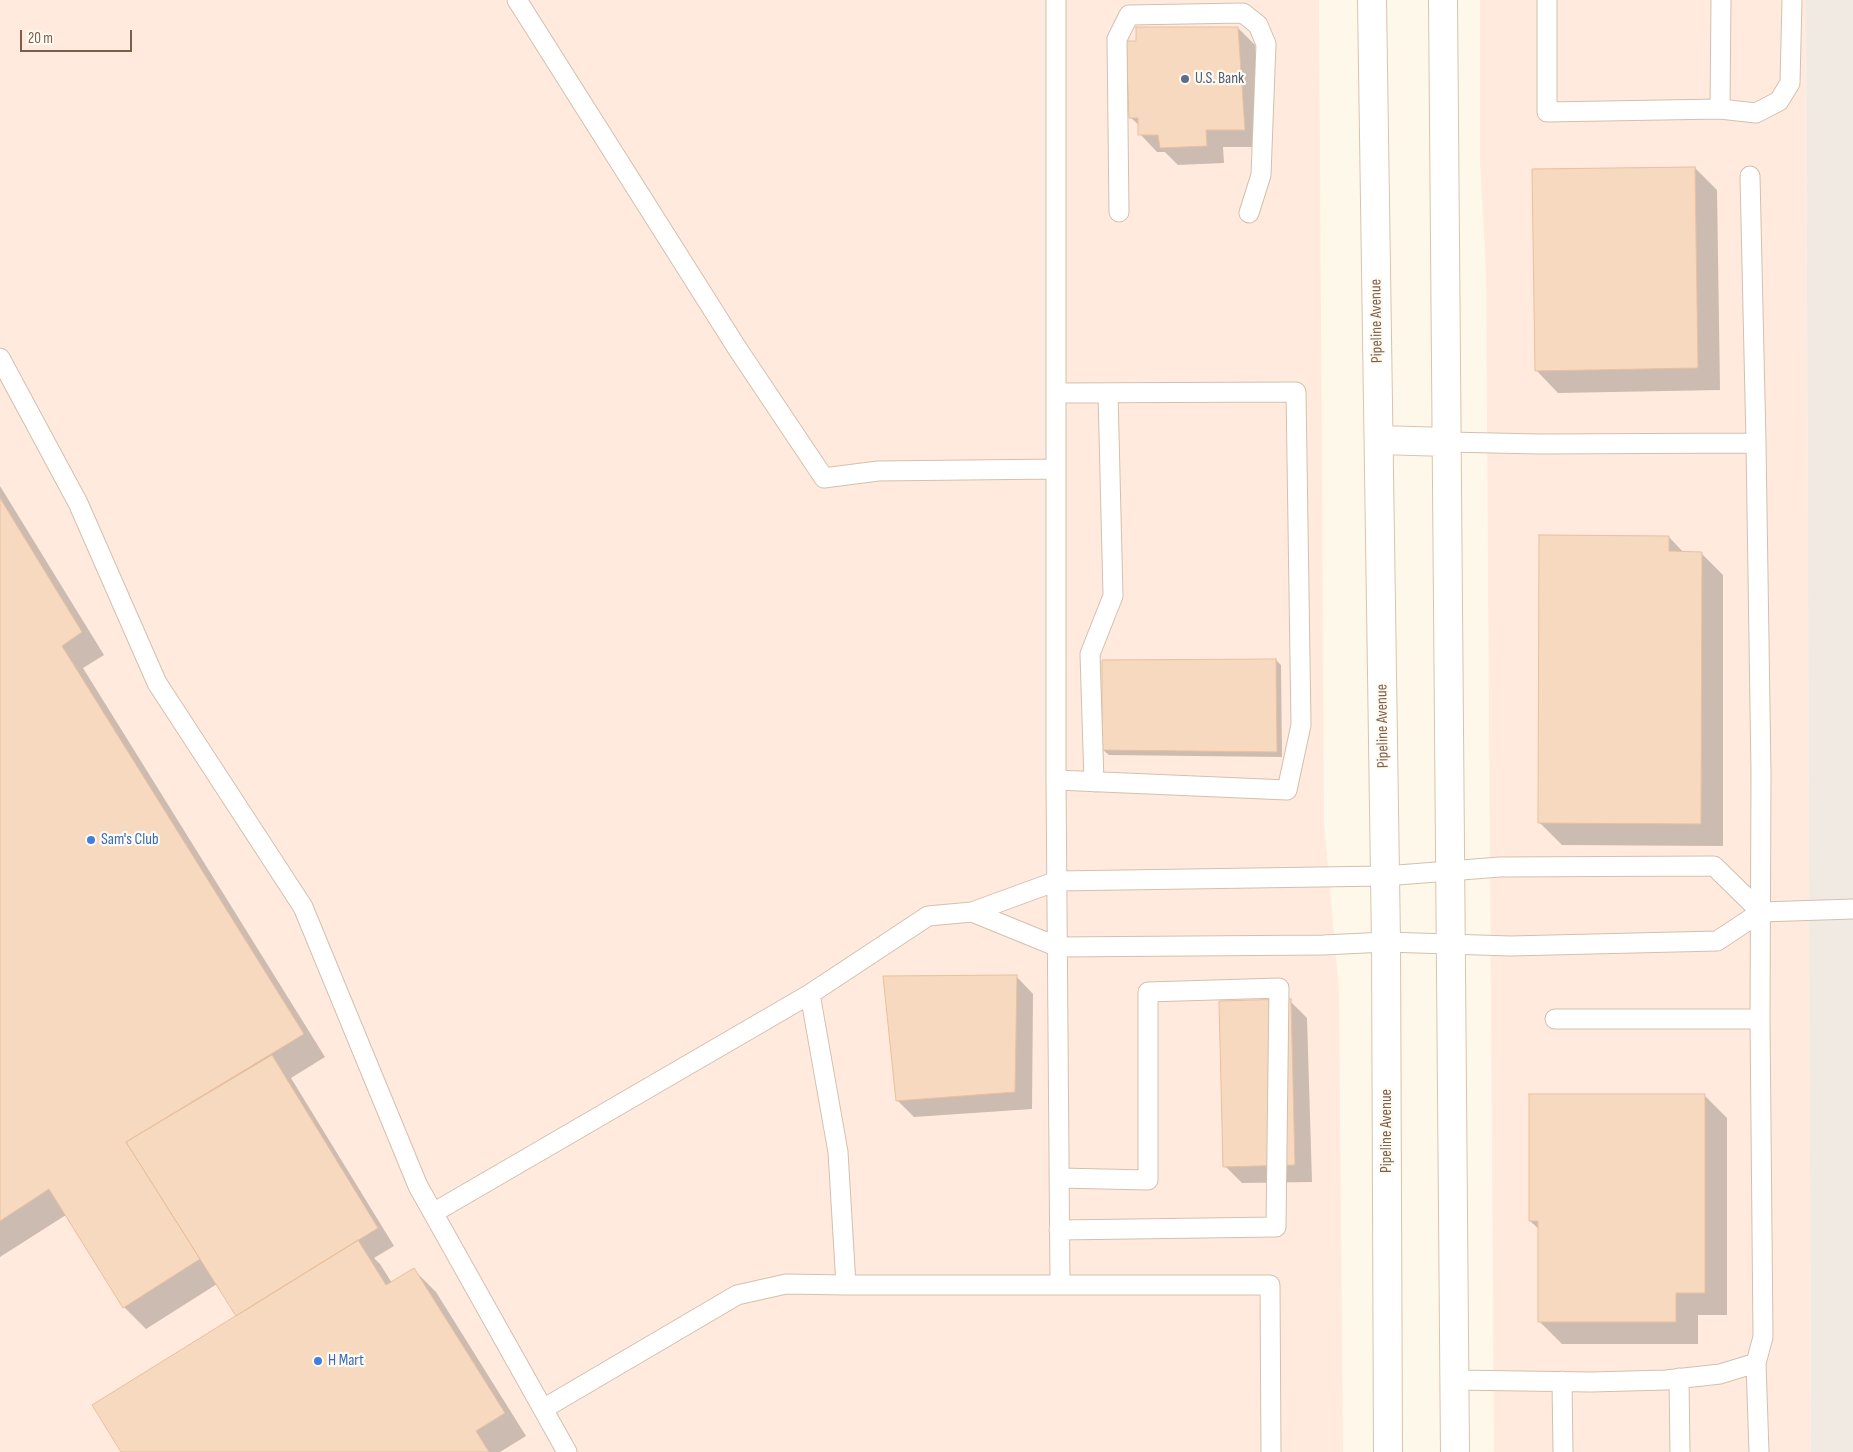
<!DOCTYPE html>
<style>
body{margin:0}
#map{position:relative;width:1853px;height:1452px;overflow:hidden;background:#fef8ea;font-family:"Sofia Sans Condensed",sans-serif}
canvas{display:block}
.scale{position:absolute;left:20px;top:30px;width:112px;height:22px;box-sizing:border-box;border:2px solid #7d5f49;border-top:0;padding-left:6px;font-size:15px;line-height:18px;white-space:nowrap;color:#7d5f49;-webkit-text-stroke:4px #fffbf2;paint-order:stroke}
</style>
<div id="map">
<canvas width="1853" height="1452"></canvas>
<div class="scale">20 m</div>
</div>
<script>
const c = document.querySelector('canvas').getContext('2d');
c.lineJoin = 'round';
function paint(path, color) { c.fillStyle = color; c.fill(path, 'evenodd'); }
const toPath = rows => new Path2D(rows.map(r => 'M' + r).join(''));
function stroke(path, color, width, dash) { c.strokeStyle = color; c.lineWidth = width; c.lineCap = dash ? 'butt' : 'round'; c.setLineDash(dash || []); c.stroke(path); }
function label(font, color, halo, rows, align = 'center') {
  c.font = font + ' "Sofia Sans Condensed",sans-serif'; c.lineWidth = 4.5; c.setLineDash([]); c.textBaseline = 'middle'; c.strokeStyle = halo; c.fillStyle = color; for (const [text, x, y, turn = 0] of rows) {
    c.save(); c.translate(x, y); c.rotate((+turn || 0) * Math.PI / 180); c.textAlign = isNaN(turn) ? turn : align; if (halo) c.strokeText(text, 0, 0); c.fillText(text, 0, 0); c.restore();
  }
}
const commercial = toPath([
 [0,0,1319,0,1324,823,1339,990,1343,1452,0,1452],
 [1480,0,1806,0,1811,1452,1494,1452,1486,271,1480,160]
]);
const industrial = toPath([
 [1806,0,1853,0,1853,1452,1811,1452]
]);
const shadow = toPath([
 [1238,28,1255,45,1261,147,1223,147,1224,163,1178,165,1165,152,1157,152,1140,134,1140,126,1130,117],
 [1695,168,1717,190,1720,390,1558,393,1536,370],
 [0,486,104,655,83,668,325,1057,291,1078,394,1246,374,1258,380,1264,392,1283,414,1270,436,1292,526,1436,500,1452,122,1452,238,1316,217,1284,146,1329,124,1307,66,1215,0,1257],
 [1669,537,1684,553,1701,553,1723,575,1723,846,1562,845,1540,823],
 [1276,660,1281,665,1282,757,1109,755,1103,750],
 [1016,976,1033,994,1032,1109,914,1117,897,1100],
 [1290,1001,1307,1018,1312,1182,1242,1183,1225,1166],
 [1704,1095,1727,1118,1727,1315,1698,1315,1698,1344,1562,1344,1540,1322,1540,1230,1530,1221]
]);
const building = toPath([
 [1136,27,1238,27,1245,130,1206,130,1207,146,1160,148,1158,135,1138,135,1138,118,1129,118,1126,41,1136,41,1136,27],
 [1695,167,1698,368,1535,371,1532,169,1695,167],
 [0,498,82,632,62,646,304,1034,126,1142,200,1259,123,1308,49,1189,0,1221,0,498],
 [1539,535,1669,536,1669,551,1702,552,1701,824,1538,823,1539,535],
 [1276,659,1277,752,1102,750,1102,660,1276,659],
 [1017,975,1015,1092,896,1101,883,976,1017,975],
 [1291,999,1295,1165,1223,1167,1219,1001,1291,999],
 [272,1055,378,1228,236,1316,126,1142,272,1055],
 [1529,1094,1705,1094,1705,1293,1676,1293,1676,1322,1538,1322,1538,1221,1529,1221,1529,1094],
 [358,1240,386,1285,414,1268,505,1413,476,1431,489,1452,121,1452,92,1405,358,1240]
]);
const service = toPath([
 [517,0,737,348,824,478,878,471,1056,469],
 [1056,0,1056,780,1060,1284],
 [1547,0,1547,112,1720,109,1756,113,1779,101,1790,83,1792,0],
 [1720,109,1721,0],
 [1119,212,1117,39,1129,15,1243,13,1258,25,1266,44,1261,175,1249,213],
 [0,358,78,503,157,683,303,907,418,1186,567,1452],
 [1447,442,1540,444,1756,443,1750,176],
 [1056,780,1287,790,1301,725,1296,392,1056,393],
 [1094,782,1090,654,1113,596,1108,393],
 [972,912,1058,947,1323,945,1386,942,1510,946,1717,941,1761,912,1853,909],
 [810,994,838,1152,846,1285,1270,1285,1271,1452],
 [1555,1019,1760,1019,1761,773,1756,443],
 [1059,1178,1148,1180,1148,992,1279,988,1276,1227,1059,1230],
 [433,1213,810,994,928,916,972,912,1057,881,1385,876,1500,867,1714,866,1761,912],
 [1756,1363,1759,1452],
 [1679,1378,1680,1452],
 [1454,1380,1591,1382,1666,1380,1720,1374,1756,1363,1763,1337,1760,1019],
 [1562,1381,1563,1452],
 [543,1409,737,1295,786,1284,846,1285]
]);
const secondary = toPath([
 [1372,0,1386,942,1388,1452],
 [1443,0,1455,1452],
 [1379,440,1447,442]
]);
const markers = [
 [1185,79,5,"#5c6f8a"],
 [91,840,5,"#3f7fe0"],
 [318,1361,5,"#3f7fe0"]
];
const serviceNames = [
 ["U.S. Bank",1195,79]
];
const streetNames = [
 ["Pipeline Avenue",1377,321,-91],
 ["Pipeline Avenue",1383,726,-91],
 ["Pipeline Avenue",1387,1131,-90]
];
const shopNames = [
 ["Sam's Club",101,840],
 ["H Mart",328,1361]
];
paint(commercial, '#ffeadd');
paint(industrial, '#f0eae3');
paint(shadow, '#0003');
paint(building, '#f7d9bf');
stroke(building, '#ebc09d', 1);
stroke(service, '#d3c0ad', 21);
stroke(secondary, '#d9c3ad', 30);
stroke(service, '#fff', 19);
stroke(secondary, '#fff', 28);
for (const [x, y, r, color] of markers) { const dot = new Path2D(); dot.arc(x, y, r, 0, 2 * Math.PI); c.fillStyle = color; c.fill(dot); stroke(dot, '#fffbf2', 2); }
label('16px', '#4e5e75', '#fffbf2', serviceNames, 'left');
label('16px', '#7d5f49', '#fffbf2', streetNames);
label('16px', '#366cbe', '#fffbf2', shopNames, 'left');
</script>
